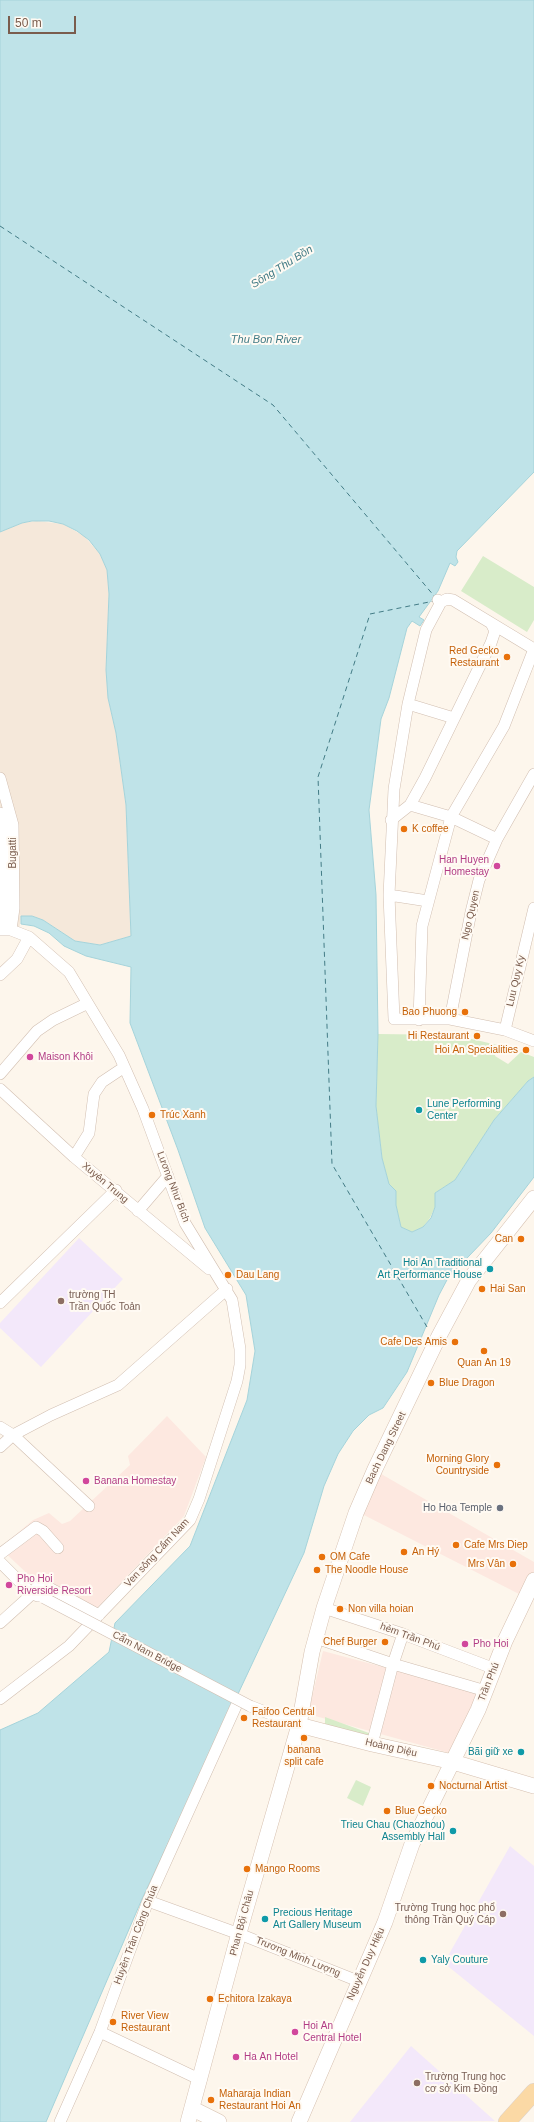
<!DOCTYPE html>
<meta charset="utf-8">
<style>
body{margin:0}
#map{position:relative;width:534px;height:2122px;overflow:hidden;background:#fdf6ec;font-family:Arial,sans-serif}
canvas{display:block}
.scale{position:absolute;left:8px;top:16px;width:68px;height:18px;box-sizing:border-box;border:2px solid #7a5c4d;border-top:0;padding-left:5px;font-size:12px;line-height:14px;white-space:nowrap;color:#7a5c4d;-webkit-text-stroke:3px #fffaf3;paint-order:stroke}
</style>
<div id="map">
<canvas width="534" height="2122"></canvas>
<div class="scale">50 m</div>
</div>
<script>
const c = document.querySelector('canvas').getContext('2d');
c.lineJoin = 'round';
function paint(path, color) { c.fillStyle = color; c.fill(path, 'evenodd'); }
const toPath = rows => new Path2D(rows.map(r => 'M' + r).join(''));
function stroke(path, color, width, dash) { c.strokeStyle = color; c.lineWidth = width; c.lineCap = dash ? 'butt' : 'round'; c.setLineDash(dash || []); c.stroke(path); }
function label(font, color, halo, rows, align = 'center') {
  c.font = font + ' Arial,sans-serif'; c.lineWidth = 4; c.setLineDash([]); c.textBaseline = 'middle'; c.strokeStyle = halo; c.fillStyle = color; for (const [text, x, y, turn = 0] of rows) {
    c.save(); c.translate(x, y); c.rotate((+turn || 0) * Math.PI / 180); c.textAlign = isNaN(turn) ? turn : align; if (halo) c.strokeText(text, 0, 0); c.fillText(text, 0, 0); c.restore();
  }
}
const residential = toPath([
 [37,521,63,524,84,536,100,554,107,570,109,594,106,670,108,698,116,733,126,805,131,936,100,945,75,941,43,920,32,916,21,916,19,930,0,929,0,532,22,523]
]);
const commercial = toPath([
 [167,1416,206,1457,184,1516,94,1611,57,1599,35,1586,34,1580,0,1548,33,1520,49,1513,62,1524,70,1521,130,1465,128,1456],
 [376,1471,534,1562,534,1573,521,1595,358,1512],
 [323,1651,477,1692,453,1754,308,1714]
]);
const education = toPath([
 [79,1238,123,1279,41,1367,0,1328,0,1323],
 [510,1846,534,1866,534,2036,444,1963],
 [411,2046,495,2121,350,2122]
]);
const green = toPath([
 [483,556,534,587,534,620,527,632,461,591],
 [378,1034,455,1035,497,1045,495,1056,508,1064,521,1052,534,1057,534,1077,528,1081,494,1120,455,1180,435,1193,435,1207,430,1218,423,1227,412,1232,401,1228,396,1205,396,1191,389,1184,382,1159,376,1106],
 [325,1717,377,1736,376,1741,325,1728],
 [356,1780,371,1787,363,1806,347,1798]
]);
const water = toPath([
 [0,0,534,0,534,472,457,551,456,557,458,562,455,566,450,563,438,591,419,617,424,620,420,626,412,621,407,628,389,698,381,719,369,810,376,895,378,1034,376,1106,382,1158,389,1184,396,1191,396,1205,401,1227,412,1232,423,1227,431,1218,435,1207,435,1193,455,1180,494,1120,528,1081,534,1077,534,1177,491,1233,448,1278,439,1295,407,1372,383,1408,369,1415,353,1431,338,1454,324,1486,304,1553,142,1899,46,2122,0,2122,0,1730,38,1713,109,1652,115,1623,190,1546,247,1400,255,1351,246,1295,205,1228,178,1150,130,1023,131,967,86,956,64,946,49,933,34,926,21,924,21,916,32,916,43,920,75,941,100,945,131,936,126,805,116,733,108,698,106,670,109,594,107,570,100,554,89,540,77,531,63,524,49,521,32,521,22,523,0,532,0,0]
]);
const ferry = toPath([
 [0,226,273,405,435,597],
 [427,1327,332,1164,318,777,370,614,434,601]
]);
const street = toPath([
 [438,600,441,602,426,630,408,704,394,789,389,895,394,1019,450,1019,505,1030,534,1041],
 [441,602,447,599,453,600,534,649],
 [408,704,454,718],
 [0,778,13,825,14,908,11,930],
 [410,805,451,817,497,839],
 [0,813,4,827,3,929],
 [391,820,410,805,425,778,491,643,495,631,492,625],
 [389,895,428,901],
 [0,930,11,930,29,937,69,972,119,1055,143,1109,185,1223,232,1300,240,1349,240,1365,237,1381,199,1499,190,1520,69,1646,0,1699],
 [0,975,17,959,29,937],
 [450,1019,471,912,479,880,497,839,534,774],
 [419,1020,422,926,451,817,504,726,534,649],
 [505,1030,534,908],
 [0,1074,37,1031,53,1020,86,1004],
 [0,1089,74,1157,209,1269],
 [74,1157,89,1133,94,1094,102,1082,123,1068],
 [138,1211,168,1176],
 [0,1303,116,1190],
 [0,1427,13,1435,89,1506],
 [0,1447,13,1435,51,1415,118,1385,227,1289],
 [0,1554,36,1527,43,1531,58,1548],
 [0,1562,32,1594,38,1596],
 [324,1608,403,1634,495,1669],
 [0,1623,32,1594,37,1587,44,1585,99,1615],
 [316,1638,393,1664,403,1634],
 [250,1706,299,1725],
 [372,1744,393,1664,486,1691],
 [148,1901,242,1935,358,1981],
 [100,2032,201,2080],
 [60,2122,100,2032,148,1901,236,1706]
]);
const secondary = toPath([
 [299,1725,372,1744,453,1762,534,1786],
 [193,2109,219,2122],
 [188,2122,239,1933,299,1725,312,1652,324,1608,356,1513,375,1469,439,1336,469,1280,534,1198],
 [299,2122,385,1922,412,1844,478,1710,505,1641,534,1580]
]);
const primary = toPath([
 [507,2122,534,2092]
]);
const streetBridge = toPath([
 [44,1598,250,1706]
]);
const markers = [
 [507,657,4,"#e8710a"],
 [404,829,4,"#e8710a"],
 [497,866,4,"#d1479c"],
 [465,1012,4,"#e8710a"],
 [477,1036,4,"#e8710a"],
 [526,1050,4,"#e8710a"],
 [30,1057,4,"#d1479c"],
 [419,1110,4,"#0f9aa8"],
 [152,1115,4,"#e8710a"],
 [521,1239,4,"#e8710a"],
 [490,1269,4,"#0f9aa8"],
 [228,1275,4,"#e8710a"],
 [482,1289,4,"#e8710a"],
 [61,1301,4,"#8d6e63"],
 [455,1342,4,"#e8710a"],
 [484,1351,4,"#e8710a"],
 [431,1383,4,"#e8710a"],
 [497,1465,4,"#e8710a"],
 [86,1481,4,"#d1479c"],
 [500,1508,4,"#6b7280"],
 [456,1545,4,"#e8710a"],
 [404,1552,4,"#e8710a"],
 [322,1557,4,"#e8710a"],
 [513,1564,4,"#e8710a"],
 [317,1570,4,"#e8710a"],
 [9,1585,4,"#d1479c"],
 [340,1609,4,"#e8710a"],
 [385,1642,4,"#e8710a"],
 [465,1644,4,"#d1479c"],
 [244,1718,4,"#e8710a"],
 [304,1738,4,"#e8710a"],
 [521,1752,4,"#0f9aa8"],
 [431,1786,4,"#e8710a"],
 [387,1811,4,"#e8710a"],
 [453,1831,4,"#0f9aa8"],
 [247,1869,4,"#e8710a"],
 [503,1914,4,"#8d6e63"],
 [265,1919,4,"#0f9aa8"],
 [423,1960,4,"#0f9aa8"],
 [210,1999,4,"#e8710a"],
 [113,2022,4,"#e8710a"],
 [295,2032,4,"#d1479c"],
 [236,2057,4,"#d1479c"],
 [417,2083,4,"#8d6e63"],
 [211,2100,4,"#e8710a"]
];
const foodNames = [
 ["Red Gecko",499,651,"right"],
 ["Restaurant",499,663,"right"],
 ["K coffee",412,829],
 ["Bao Phuong",457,1012,"right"],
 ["Hi Restaurant",469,1036,"right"],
 ["Hoi An Specialities",518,1050,"right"],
 ["Trúc Xanh",160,1115],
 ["Can",513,1239,"right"],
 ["Dau Lang",236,1275],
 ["Hai San",490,1289],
 ["Cafe Des Amis",447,1342,"right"],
 ["Quan An 19",484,1363,"center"],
 ["Blue Dragon",439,1383],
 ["Morning Glory",489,1459,"right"],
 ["Countryside",489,1471,"right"],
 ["Cafe Mrs Diep",464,1545],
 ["An Hý",412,1552],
 ["OM Cafe",330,1557],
 ["Mrs Vân",505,1564,"right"],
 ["The Noodle House",325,1570],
 ["Non villa hoian",348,1609],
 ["Chef Burger",377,1642,"right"],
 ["Faifoo Central",252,1712],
 ["Restaurant",252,1724],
 ["banana",304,1750,"center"],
 ["split cafe",304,1762,"center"],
 ["Nocturnal Artist",439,1786],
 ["Blue Gecko",395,1811],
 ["Mango Rooms",255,1869],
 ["Echitora Izakaya",218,1999],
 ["River View",121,2016],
 ["Restaurant",121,2028],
 ["Maharaja Indian",219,2094],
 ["Restaurant Hoi An",219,2106]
];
const streetNames = [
 ["Bugatti",13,853,-90],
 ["Ngo Quyen",471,915,-77],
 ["Luu Quy Ky",516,981,-77],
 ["Xuyên Trung",105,1183,40],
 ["Lương Như Bích",173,1187,69],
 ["Bach Dang Street",386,1448,-64],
 ["Ven sông Cẩm Nam",157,1553,-47],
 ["hẻm Trần Phú",410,1637,20],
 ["Cẩm Nam Bridge",147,1652,28],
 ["Trần Phú",489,1682,-68],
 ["Hoàng Diệu",391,1748,13],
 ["Phan Bội Châu",242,1923,-75],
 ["Huyền Trân Công Chúa",136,1935,-69],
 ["Trương Minh Lượng",298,1957,22],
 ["Nguyễn Duy Hiệu",366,1964,-66]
];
const hotelNames = [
 ["Han Huyen",489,860,"right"],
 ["Homestay",489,872,"right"],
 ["Maison Khôi",38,1057],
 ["Banana Homestay",94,1481],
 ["Pho Hoi",17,1579],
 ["Riverside Resort",17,1591],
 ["Pho Hoi",473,1644],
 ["Hoi An",303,2026],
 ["Central Hotel",303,2038],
 ["Ha An Hotel",244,2057]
];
const cultureNames = [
 ["Lune Performing",427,1104],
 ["Center",427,1116],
 ["Hoi An Traditional",482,1263,"right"],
 ["Art Performance House",482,1275,"right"],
 ["Bãi giữ xe",513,1752,"right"],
 ["Trieu Chau (Chaozhou)",445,1825,"right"],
 ["Assembly Hall",445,1837,"right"],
 ["Precious Heritage",273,1913],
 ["Art Gallery Museum",273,1925],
 ["Yaly Couture",431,1960]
];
const educationNames = [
 ["trường TH",69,1295],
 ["Trần Quốc Toản",69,1307],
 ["Trường Trung học phổ",495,1908,"right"],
 ["thông Trần Quý Cáp",495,1920,"right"],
 ["Trường Trung học",425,2077],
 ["cơ sở Kim Đồng",425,2089]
];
const worshipNames = [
 ["Ho Hoa Temple",492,1508]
];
const waterNames = [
 ["Sông Thu Bồn",282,267,-32],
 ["Thu Bon River",266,340]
];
paint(residential, '#f5e8da');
paint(commercial, '#fde8e0');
paint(education, '#f3e8fa');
paint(green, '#d8ecc9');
paint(water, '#bfe3e8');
stroke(water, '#a5d3da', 1);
stroke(ferry, '#437c86', 1, [5, 4]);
stroke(street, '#d1beb0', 12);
stroke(secondary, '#d6c0b0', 16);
stroke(primary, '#dad1cd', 18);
stroke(street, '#fff', 11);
stroke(secondary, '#fff', 15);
stroke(primary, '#fbd9a5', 17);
stroke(streetBridge, '#d1beb0', 12, []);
stroke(streetBridge, '#fff', 11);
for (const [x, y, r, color] of markers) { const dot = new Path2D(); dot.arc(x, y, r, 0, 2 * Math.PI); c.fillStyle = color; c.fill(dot); stroke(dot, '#fffaf3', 1.5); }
label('10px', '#c56008', '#fffaf3', foodNames, 'left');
label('10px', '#7a5c4d', '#fffaf3', streetNames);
label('10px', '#b23c85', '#fffaf3', hotelNames, 'left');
label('10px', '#0d838f', '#fffaf3', cultureNames, 'left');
label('10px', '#785e54', '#fffaf3', educationNames, 'left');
label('10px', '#5b616d', '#fffaf3', worshipNames, 'right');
label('italic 11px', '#437c86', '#fffaf3', waterNames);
</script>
